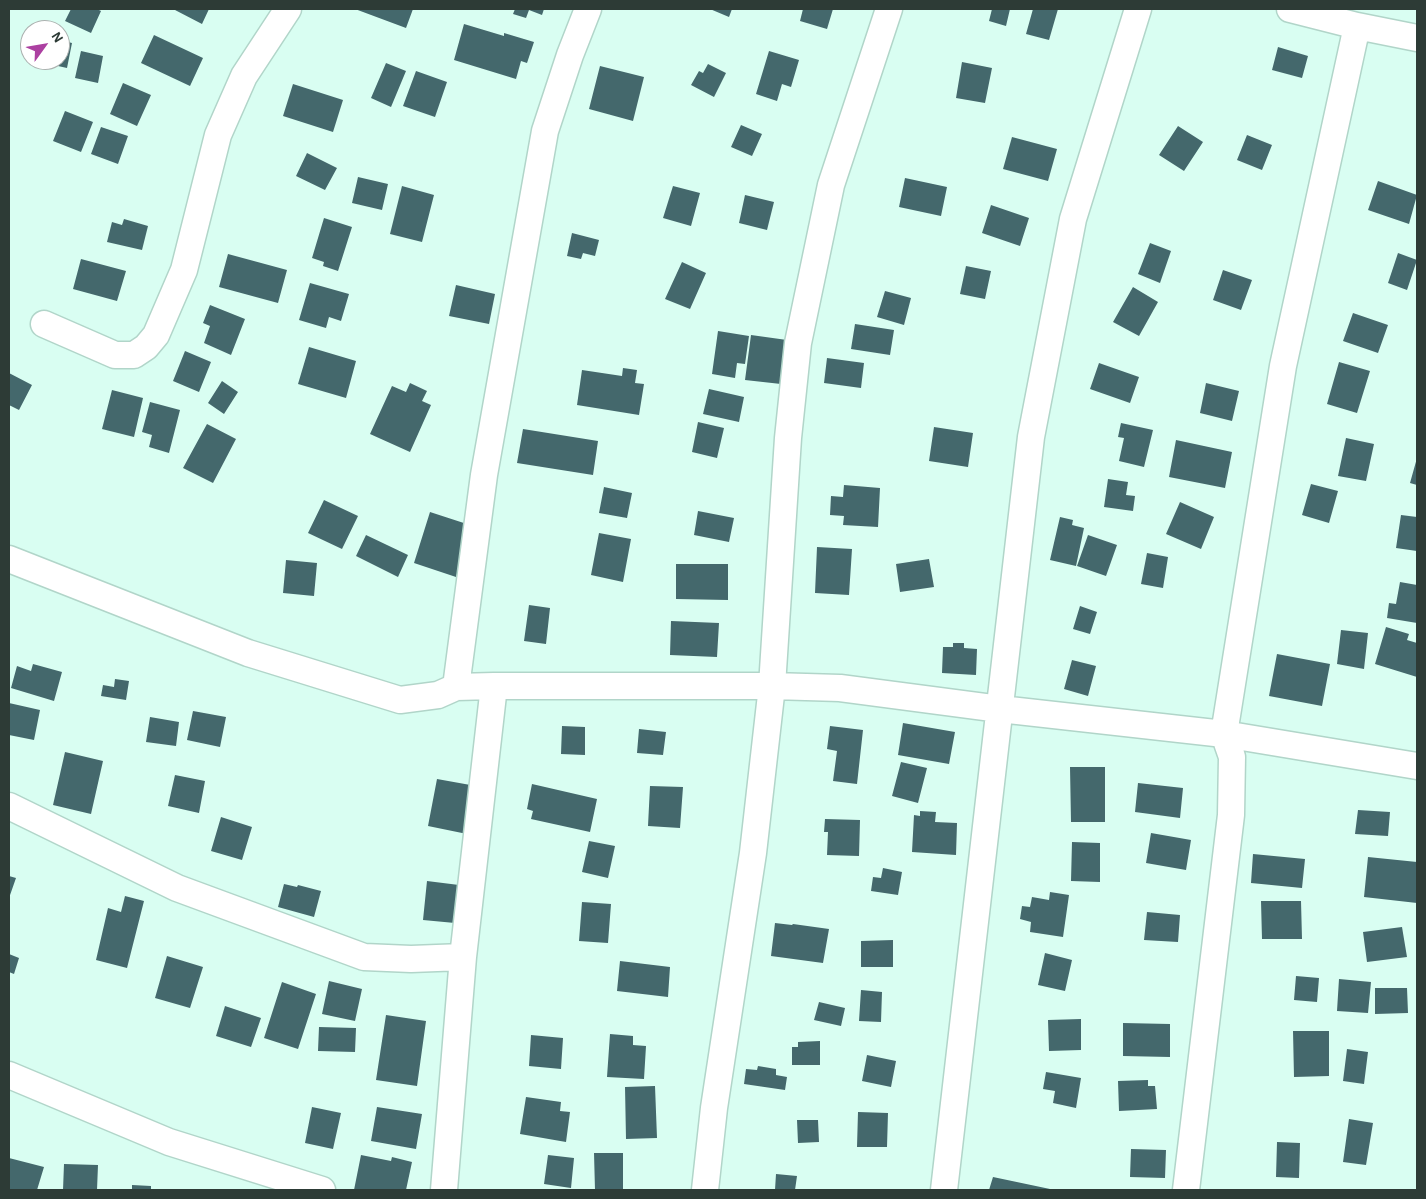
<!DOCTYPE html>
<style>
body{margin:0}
#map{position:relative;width:1426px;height:1199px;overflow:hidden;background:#d9fef2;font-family:"Alegreya Sans",sans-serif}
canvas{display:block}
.frame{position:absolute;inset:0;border:10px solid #2d3b36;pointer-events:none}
.north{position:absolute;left:20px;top:20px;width:50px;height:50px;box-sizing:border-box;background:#fff;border:1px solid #abb1af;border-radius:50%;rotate:58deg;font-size:14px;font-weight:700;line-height:20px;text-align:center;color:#2d3b36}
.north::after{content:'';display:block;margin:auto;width:18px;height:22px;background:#ac40a1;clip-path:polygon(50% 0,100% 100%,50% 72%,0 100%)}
</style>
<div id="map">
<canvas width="1426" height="1199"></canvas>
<div class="frame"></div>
<div class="north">N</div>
</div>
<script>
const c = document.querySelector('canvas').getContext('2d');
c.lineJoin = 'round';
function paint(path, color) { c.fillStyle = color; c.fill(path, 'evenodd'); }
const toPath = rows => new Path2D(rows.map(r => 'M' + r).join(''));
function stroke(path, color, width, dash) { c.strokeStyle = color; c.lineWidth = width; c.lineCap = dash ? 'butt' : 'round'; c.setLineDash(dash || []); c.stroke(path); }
const building = toPath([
 [71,9,97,9,101,11,91,33,65,21],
 [176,9,209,9,202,24,175,10],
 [355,9,413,9,406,28],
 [515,9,544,9,542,15,529,10,526,18,513,14],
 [710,9,732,9,729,17],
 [803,9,833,9,827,29,800,21],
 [992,9,1010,9,1006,26,989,21],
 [1033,9,1058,9,1049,40,1026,34],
 [464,24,504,36,504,33,534,42,527,63,521,61,516,79,454,60],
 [154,35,203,58,190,86,141,63],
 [60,40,72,43,67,68,40,62,40,60,60,60],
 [1278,47,1308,56,1302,78,1272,70],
 [81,51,103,56,98,83,75,78],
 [769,51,799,60,791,87,782,84,777,101,756,94],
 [962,62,992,68,985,103,956,98],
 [386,63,406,71,391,107,371,98],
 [708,64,726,73,714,97,691,85,699,71,703,73],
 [600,66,644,77,633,121,589,109],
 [416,71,447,82,435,117,403,106],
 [123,83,151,95,137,126,110,114],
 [293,84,343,100,333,132,283,116],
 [65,111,93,122,81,152,53,141],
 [741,125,762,134,752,156,731,147],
 [1178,126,1203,142,1184,171,1159,155],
 [101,127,128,136,118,164,91,154],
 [1247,135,1272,145,1262,170,1237,160],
 [1012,137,1057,149,1048,181,1003,169],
 [307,153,337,168,325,190,296,176],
 [358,177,388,184,382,210,352,203],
 [905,178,947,187,941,216,899,207],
 [1378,181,1417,195,1409,224,1368,210],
 [402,186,434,195,422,242,390,234],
 [673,186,700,193,691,226,663,218],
 [745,195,774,202,767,230,739,223],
 [991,205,1029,218,1020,246,982,233],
 [324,218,352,227,338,271,323,266,324,262,312,258],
 [124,219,148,226,142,250,107,242,112,222,122,225],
 [572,233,599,240,595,256,583,253,581,259,567,256],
 [1150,243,1171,251,1160,283,1138,274],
 [1398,253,1417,260,1407,290,1388,283],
 [228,254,287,270,278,303,219,287],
 [81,259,126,271,117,301,73,289],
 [682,262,706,273,690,309,665,299],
 [966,266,991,271,985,299,960,294],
 [1223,270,1252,280,1241,310,1213,300],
 [310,283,349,294,341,321,329,317,326,328,299,320],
 [456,285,495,294,489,324,449,316],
 [1133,287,1158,302,1139,336,1113,322],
 [885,291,911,298,904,325,877,317],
 [210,305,245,319,231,355,204,343,210,326,203,323],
 [1353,313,1388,325,1378,353,1343,341],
 [855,324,894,330,890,355,851,349],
 [718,331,749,336,745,364,737,363,735,378,712,374],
 [751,335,787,340,781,384,745,380],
 [309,347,356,361,346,398,298,384],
 [185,351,211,362,199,392,173,381],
 [827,358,864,363,861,388,824,383],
 [1339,362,1370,371,1357,413,1327,404],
 [1099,363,1139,377,1130,403,1090,389],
 [623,368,637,370,635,383,644,384,639,415,577,405,582,370,622,376],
 [9,373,32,385,19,410,9,405],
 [222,381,238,392,224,414,208,403],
 [410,383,427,391,422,401,431,405,410,452,370,434,392,386,406,392],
 [1206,383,1239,391,1232,421,1200,413],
 [709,389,744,397,739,422,703,414],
 [112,390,143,398,134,437,102,429],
 [150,402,180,410,169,453,149,447,152,435,142,432],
 [698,422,724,428,717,458,692,452],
 [1121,423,1153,430,1144,467,1119,461,1124,438,1118,437],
 [207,424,236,439,213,483,183,468],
 [934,427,973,433,968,467,929,461],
 [523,429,598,441,593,475,517,463],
 [1346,438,1374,444,1366,481,1338,476],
 [1176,440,1232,452,1225,488,1169,477],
 [1417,458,1417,485,1410,483],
 [1108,479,1128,482,1126,495,1135,496,1133,511,1104,507],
 [1311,484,1338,491,1329,523,1302,515],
 [844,485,880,488,878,527,843,525,844,516,830,515,831,496,843,497],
 [604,487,632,493,627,518,599,513],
 [324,500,358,516,342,549,308,533],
 [1180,502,1214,517,1201,549,1166,534],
 [698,511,734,518,729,542,694,535],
 [430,512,473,526,456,577,414,563],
 [1401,515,1417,517,1417,551,1396,548],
 [1060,517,1073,520,1072,525,1084,528,1076,566,1050,560],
 [599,533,631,539,623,582,591,575],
 [366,535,408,555,398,577,356,556],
 [1088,535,1117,545,1106,576,1077,566],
 [817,547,852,549,849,595,815,593],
 [1147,553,1168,557,1163,588,1141,584],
 [929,559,934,587,900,592,896,564],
 [286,560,317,563,314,596,283,593],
 [676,564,728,564,728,600,676,599],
 [1400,582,1417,585,1417,623,1387,618,1389,603,1396,604],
 [529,605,550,608,546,644,524,641],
 [1080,606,1097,612,1090,634,1073,629],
 [671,621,719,623,717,657,670,655],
 [1386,627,1409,634,1407,640,1417,643,1417,677,1375,664],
 [1341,630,1368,633,1364,669,1337,664],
 [953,643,964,643,964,648,977,649,976,675,942,673,943,647,953,647],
 [1277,654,1330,664,1322,706,1269,696],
 [1072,660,1096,666,1088,696,1064,689],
 [33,664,62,672,54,701,11,688,17,666,31,671],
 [115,679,129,681,126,700,101,696,103,685,114,687],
 [9,703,40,710,34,740,9,735],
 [193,711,226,717,220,747,187,740],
 [150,717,179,722,176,746,146,742],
 [903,723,955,732,949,764,898,755],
 [562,726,585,727,585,755,561,754],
 [830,726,863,730,857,784,833,781,837,751,827,749],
 [639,729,666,732,663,755,637,753],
 [65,752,103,761,91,814,53,805],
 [901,762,927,768,918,803,892,796],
 [1070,767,1105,767,1105,822,1071,822],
 [175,775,205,781,199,813,168,806],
 [437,779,476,786,467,834,428,826],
 [1138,783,1183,788,1180,818,1135,812],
 [532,784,597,799,590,832,531,819,533,811,527,809],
 [650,786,683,787,680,828,648,826],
 [1358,810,1390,812,1388,836,1355,834],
 [920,811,936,812,935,822,957,823,956,855,912,852,914,815,920,816],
 [221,817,252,827,242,860,211,851],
 [825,819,860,820,859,856,827,855,828,832,824,832],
 [1151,833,1191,840,1186,870,1146,863],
 [589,841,615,846,608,878,582,872],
 [1072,842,1100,843,1100,882,1071,881],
 [1253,854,1305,859,1302,888,1251,883],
 [1368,857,1417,862,1417,903,1364,897],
 [883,868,902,872,898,895,871,891,873,877,881,878],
 [9,876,16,878,9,898],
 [427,881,459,885,455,923,423,920],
 [284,884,297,887,298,885,321,891,314,917,278,907],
 [1050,892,1069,895,1063,937,1030,932,1031,922,1020,919,1022,906,1030,907,1032,897,1049,900],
 [125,896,144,901,127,968,96,960,108,908,121,912],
 [1261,901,1301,901,1302,939,1262,939],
 [582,902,611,904,608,943,579,941],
 [1147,912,1180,915,1178,942,1144,940],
 [775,923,792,925,793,924,829,929,823,963,771,956],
 [1402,927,1407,957,1367,962,1363,932],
 [893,940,893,967,861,967,861,941],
 [1045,953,1072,960,1065,991,1038,985],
 [9,954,19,958,14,974,9,972],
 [167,956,203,967,190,1008,155,998],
 [620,961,670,967,668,997,617,991],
 [1296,976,1319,978,1317,1002,1294,1000],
 [1339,979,1371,982,1368,1013,1337,1011],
 [329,981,362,989,355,1021,322,1014],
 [282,982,316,994,298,1049,264,1038],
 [1375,988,1407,988,1408,1013,1375,1014],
 [861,990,882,992,881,1022,859,1021],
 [819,1002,845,1008,841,1026,814,1020],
 [225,1006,261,1018,251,1047,216,1036],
 [386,1015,426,1021,417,1086,376,1080],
 [1081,1019,1081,1050,1049,1051,1048,1020],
 [1123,1023,1170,1024,1170,1057,1123,1056],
 [319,1027,356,1028,355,1052,318,1051],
 [1293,1031,1329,1031,1329,1076,1294,1077],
 [610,1034,633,1036,633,1045,646,1046,644,1079,607,1077],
 [531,1035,563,1038,561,1069,529,1066],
 [820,1041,820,1065,792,1065,792,1047,798,1047,798,1042],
 [1347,1049,1368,1052,1364,1084,1343,1081],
 [867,1055,896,1061,891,1087,862,1081],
 [758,1066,776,1069,776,1075,787,1077,785,1090,744,1084,746,1069,757,1070],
 [1046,1072,1081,1078,1076,1108,1053,1103,1055,1091,1043,1089],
 [1148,1080,1148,1086,1155,1086,1157,1109,1119,1111,1118,1081],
 [655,1086,657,1138,626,1139,625,1087],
 [526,1097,561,1102,560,1111,570,1112,566,1142,520,1134],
 [312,1107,341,1113,333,1149,305,1143],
 [377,1107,422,1114,416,1149,371,1141],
 [858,1112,888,1113,887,1147,857,1147],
 [1349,1119,1373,1123,1366,1165,1343,1162],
 [797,1120,818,1120,819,1142,798,1143],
 [1277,1142,1300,1143,1299,1178,1276,1177],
 [1131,1149,1166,1150,1165,1178,1130,1177],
 [594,1153,623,1153,623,1190,595,1190],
 [361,1155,391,1161,392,1157,412,1162,406,1190,354,1190],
 [548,1155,574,1158,571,1188,544,1184],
 [9,1158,44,1167,37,1190,9,1190],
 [64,1164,98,1165,97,1190,63,1190],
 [776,1174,797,1176,795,1190,775,1190],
 [993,1177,1050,1189,1050,1190,989,1190],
 [132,1185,151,1186,151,1190,132,1190]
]);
const minor = toPath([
 [1290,9,1357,26,1417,38],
 [44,324,115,355,134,355,146,347,156,335,184,270,218,135,244,76,288,9],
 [9,559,248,653,400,700,438,695,456,687,494,686,772,686,840,688,1000,709,1224,734,1417,766],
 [456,687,484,475,545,131,570,55,588,9],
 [9,806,177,888,364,957,411,959,463,957],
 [9,1075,169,1142,322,1190],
 [444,1190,463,957,494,686],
 [705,1190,714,1108,753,853,772,686,788,438,798,343,831,185,889,9],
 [944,1190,1031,437,1073,219,1138,9],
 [1186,1190,1231,815,1232,757,1224,734,1283,366,1357,26]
]);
paint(building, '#44686c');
stroke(minor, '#b1d5c9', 29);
stroke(minor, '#fff', 26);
</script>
